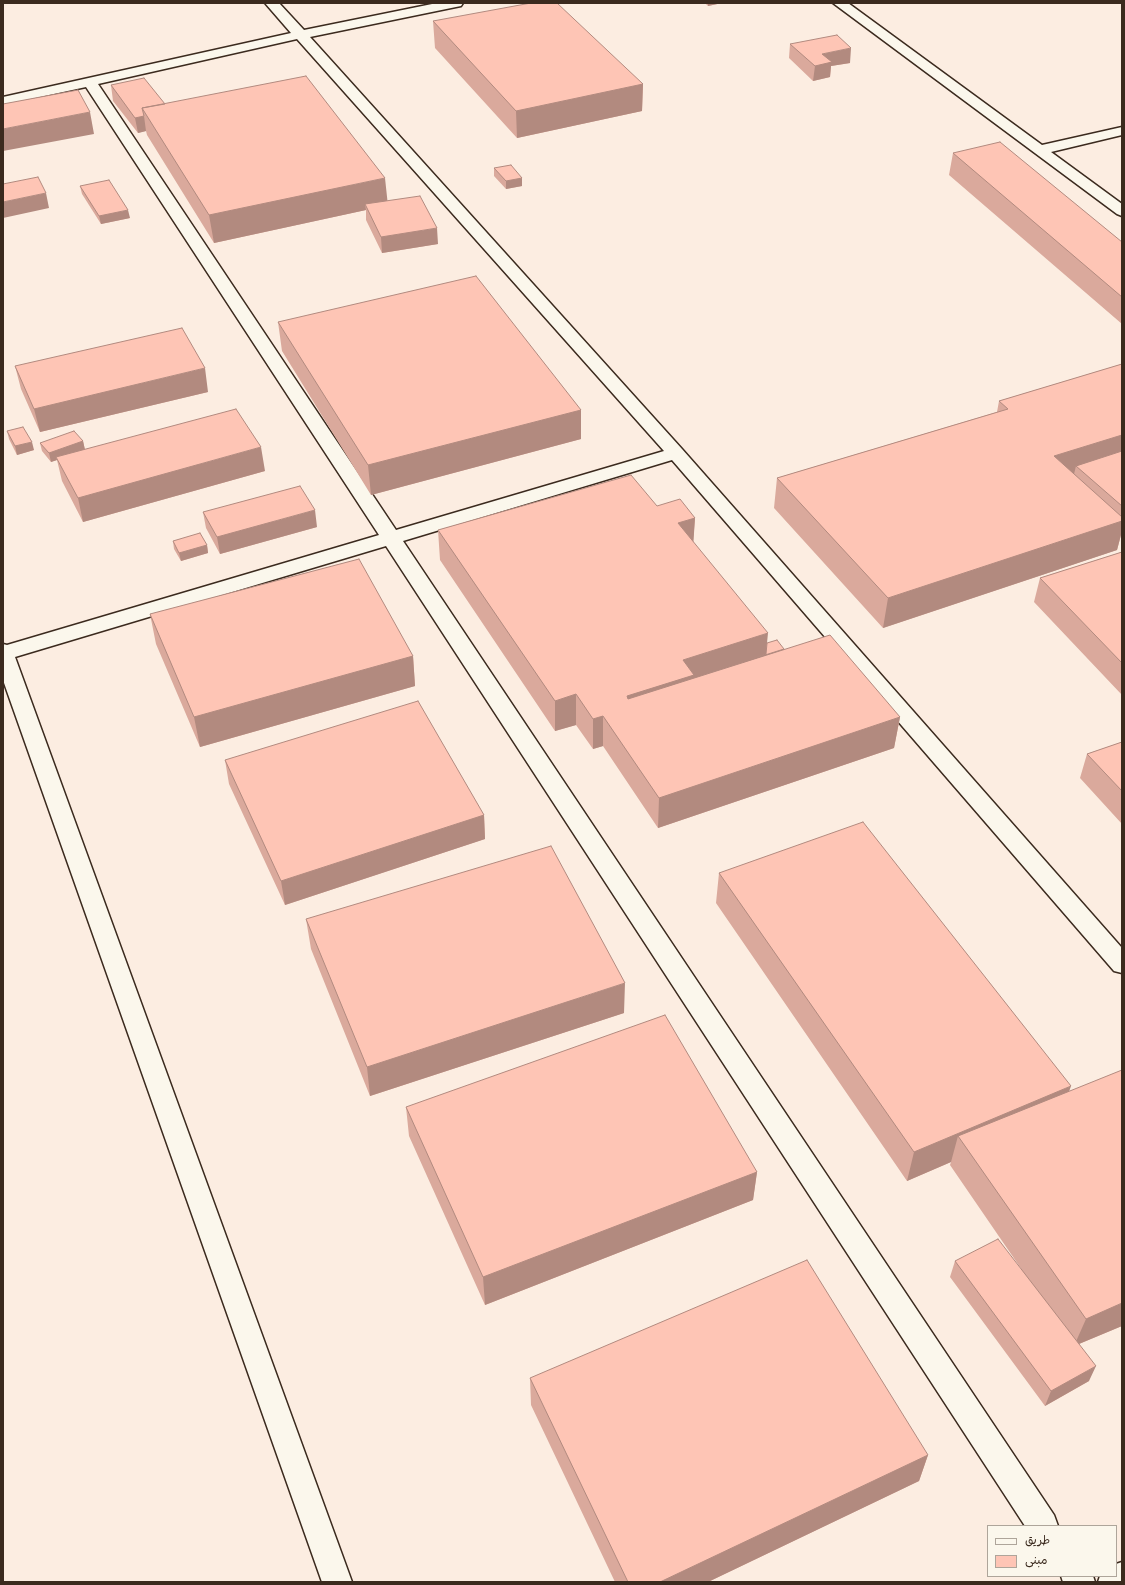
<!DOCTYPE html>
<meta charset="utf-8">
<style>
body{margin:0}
#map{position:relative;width:1125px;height:1585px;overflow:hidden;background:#fcede1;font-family:"Indie Flower","Playpen Sans Arabic",sans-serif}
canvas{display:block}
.frame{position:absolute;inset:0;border:4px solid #3b2a1e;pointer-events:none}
.legend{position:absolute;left:987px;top:1525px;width:130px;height:52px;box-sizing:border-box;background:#fbf7ec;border:1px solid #aea59a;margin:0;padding:5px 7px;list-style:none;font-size:12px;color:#3b2a1e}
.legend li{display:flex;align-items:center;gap:8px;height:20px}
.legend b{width:20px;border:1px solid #aea59a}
</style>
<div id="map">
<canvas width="1125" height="1585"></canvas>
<div class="frame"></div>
<ul class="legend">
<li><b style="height:5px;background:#fbf7ec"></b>طريق</li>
<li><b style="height:11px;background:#fec5b5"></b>مبنى</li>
</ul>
</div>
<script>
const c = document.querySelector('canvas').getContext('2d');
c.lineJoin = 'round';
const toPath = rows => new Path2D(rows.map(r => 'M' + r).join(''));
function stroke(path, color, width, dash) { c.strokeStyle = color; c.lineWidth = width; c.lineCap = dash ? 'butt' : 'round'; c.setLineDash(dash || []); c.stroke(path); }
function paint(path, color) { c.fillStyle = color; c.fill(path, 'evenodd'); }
const minor = toPath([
 [265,3,279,3,304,30,437,3,463,3,461,6,456,7,310,37,682,449,1122,948,1122,973,1114,971,672,460,403,541,1054,1515,1058,1526,1025,1526,386,546,15,657,352,1582,322,1582,3,680,3,644,7,645,379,535,86,87,3,105,3,97,291,33,265,3],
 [297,39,664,451,396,530,98,84,297,39],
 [833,3,848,3,1042,145,1122,127,1122,135,1051,152,1122,204,1122,216,1117,214,833,3],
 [1122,1562,1122,1582,1098,1582,1100,1576,1116,1576,1116,1564,1122,1562],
 [1061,1576,1093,1576,1095,1582,1063,1582,1061,1576]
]);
const wall = toPath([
 [705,3,722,3,708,6],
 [433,21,643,84,642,111,517,138,435,48],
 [790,44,850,63,831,66,830,77,813,81,789,58],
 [111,85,165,104,387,201,438,244,382,253,366,220,366,210,214,243,147,135,146,131,138,133,113,101],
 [953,153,1122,242,1122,324,949,175],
 [494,168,522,178,522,186,506,189,494,176],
 [80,186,130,218,101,224,82,194],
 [278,322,581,410,581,439,371,495,282,351],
 [1122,364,1122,536,1121,535,1117,550,883,628,774,508,777,478,997,412,999,401],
 [15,366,208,392,40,432,21,389],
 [7,431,34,450,17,455,9,439],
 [83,441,85,450,265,471,83,522,62,481,57,460,51,462,42,451,40,443],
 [657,506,695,518,693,542,767,643,784,649,900,717,894,748,658,828,603,746,593,749,576,725,555,731,440,560,438,530],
 [203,512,317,527,220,554,206,528],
 [173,541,207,545,208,553,181,561,174,549],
 [1122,552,1122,695,1034,602,1040,578],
 [150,614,413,656,415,686,200,747,156,644],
 [1122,742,1122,824,1080,778,1087,754],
 [225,760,484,815,485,839,285,905,229,784],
 [719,873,1069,1091,1122,1326,1079,1344,1089,1381,1045,1406,950,1277,955,1261,1022,1270,950,1165,951,1162,907,1181,716,903],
 [306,919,624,1013,370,1096,311,949],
 [406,1107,757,1172,753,1200,485,1305,409,1136],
 [530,1378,928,1455,919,1481,708,1582,615,1582,531,1405]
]);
const shadedWall = toPath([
 [708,3,722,3,708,6],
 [851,48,850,63,831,66,830,77,813,81,815,66,822,54],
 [643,84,642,111,517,138,516,111],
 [90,112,94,134,3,151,3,129],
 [144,116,146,131,138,133,135,118],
 [385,178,388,206,365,204,366,210,214,243,209,215],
 [522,178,522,186,506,189,506,181],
 [46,193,49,208,3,218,3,202],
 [128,210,130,218,101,224,99,216],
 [437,228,438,244,382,253,381,237],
 [205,368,208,392,40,432,34,409],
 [581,410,581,439,371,495,368,465],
 [1122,435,1122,463,1076,466,1073,478,1054,456],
 [83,441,85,450,56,457,57,460,51,462,49,453],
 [32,442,34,450,17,455,15,446],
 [261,447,265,471,83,522,78,498],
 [315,510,317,527,220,554,217,537],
 [695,518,693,548,678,523],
 [1122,521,1122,531,1117,550,883,628,888,598],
 [207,545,208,553,181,561,179,553],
 [768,633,765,663,742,670,626,726,627,696,683,660],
 [413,656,415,686,200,747,194,717],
 [576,694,576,725,555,731,555,701],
 [603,716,603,746,593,749,593,719],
 [900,717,894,748,658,828,659,798],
 [484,815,485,839,285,905,281,881],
 [625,983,624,1013,370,1096,367,1067],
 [1071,1086,1061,1115,958,1136,951,1162,907,1181,914,1152],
 [757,1172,753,1200,485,1305,483,1277],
 [1122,1303,1122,1326,1074,1346,1086,1319],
 [1096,1366,1089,1381,1045,1406,1051,1391],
 [928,1455,919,1481,708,1582,660,1582]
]);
const building = toPath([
 [531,3,557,3,643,84,516,111,433,21,531,3],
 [837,35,851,48,822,54,832,62,815,66,790,44,837,35],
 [306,76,385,178,209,215,142,108,306,76],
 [144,78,165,104,142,108,144,116,135,118,111,85,144,78],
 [78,90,90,112,3,129,3,104,78,90],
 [1000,142,1122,242,1122,297,953,153,1000,142],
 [511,165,522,178,506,181,494,168,511,165],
 [38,177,46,193,3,202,3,184,38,177],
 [109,180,128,210,99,216,80,186,109,180],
 [420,196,437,228,381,237,365,204,420,196],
 [476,276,581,410,368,465,278,322,476,276],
 [182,328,205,368,34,409,15,366,182,328],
 [1122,364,1122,435,1054,456,1122,517,1122,521,888,598,777,478,1008,409,999,401,1122,364],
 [236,409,261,447,78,498,56,457,236,409],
 [23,427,32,442,15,446,7,431,23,427],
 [74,431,83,441,49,453,40,443,74,431],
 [1122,451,1122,506,1076,466,1122,451],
 [631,475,657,506,680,499,695,518,678,523,768,633,683,660,694,675,627,696,628,699,830,635,900,717,659,798,603,716,593,719,576,694,555,701,438,530,631,475],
 [300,486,315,510,217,537,203,512,300,486],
 [200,533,207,545,179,553,173,541,200,533],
 [1122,552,1122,663,1040,578,1122,552],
 [359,559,413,656,194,717,150,614,359,559],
 [777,640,784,649,743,662,766,654,767,643,777,640],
 [418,701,484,815,281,881,225,760,418,701],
 [1122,742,1122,791,1087,754,1122,742],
 [863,822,1071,1086,914,1152,719,873,863,822],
 [551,846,625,983,367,1067,306,919,551,846],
 [665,1015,757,1172,483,1277,406,1107,665,1015],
 [1122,1070,1122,1303,1086,1319,958,1136,1122,1070],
 [998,1239,1096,1366,1051,1391,955,1261,998,1239],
 [807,1260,928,1455,660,1582,628,1582,530,1378,807,1260]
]);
stroke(minor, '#3b2a1e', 3);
paint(minor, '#fbf7ec');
paint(wall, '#daa99c');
paint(shadedWall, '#b28a7f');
paint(building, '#fec5b5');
stroke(building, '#b28a7f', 1);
</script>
